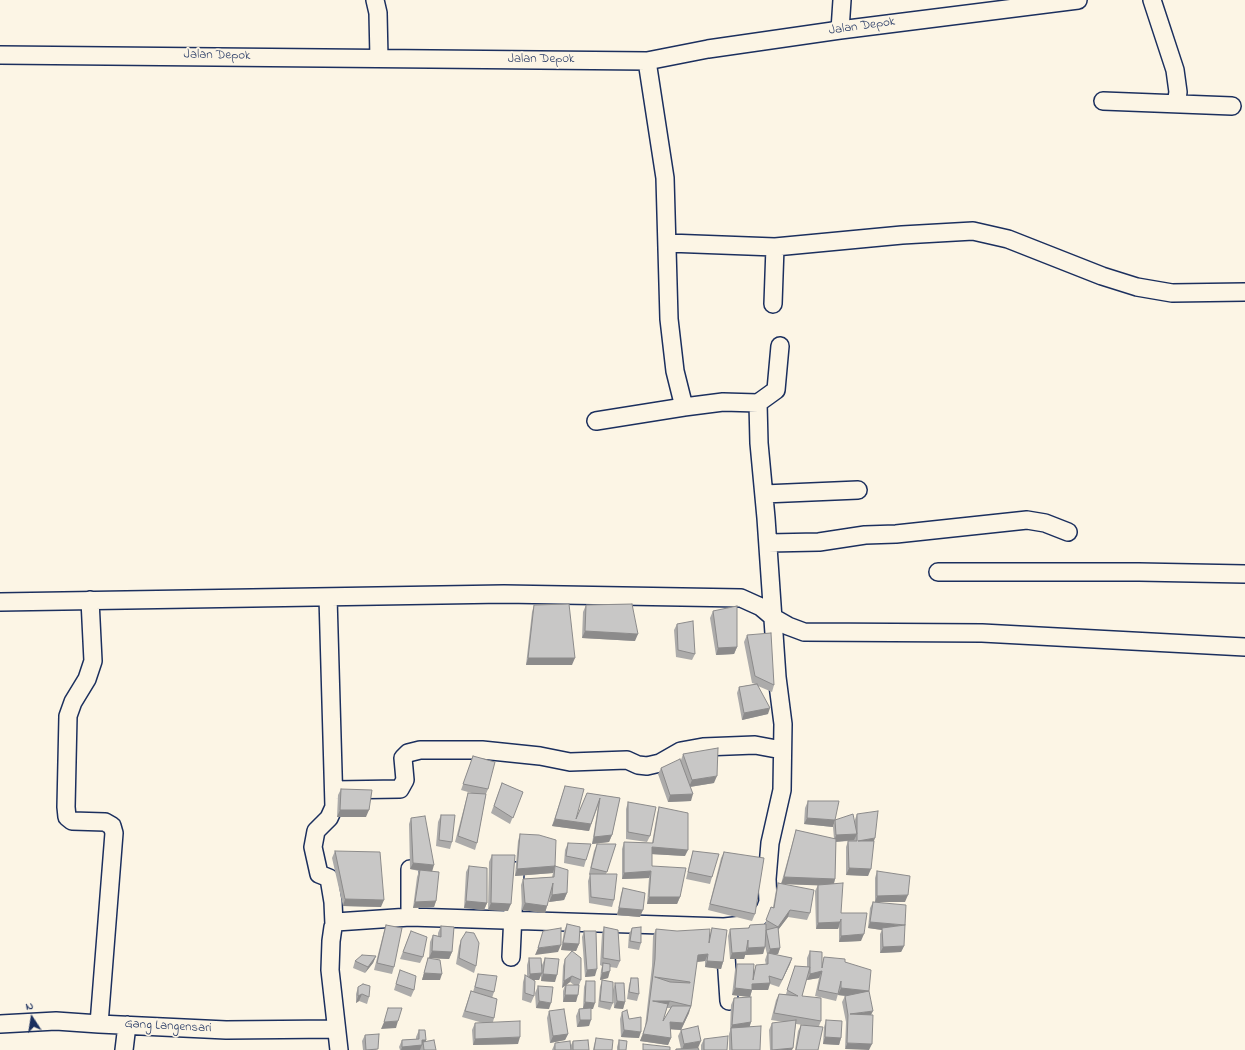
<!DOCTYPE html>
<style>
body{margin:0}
#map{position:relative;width:1245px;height:1050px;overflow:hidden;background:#fcf5e5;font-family:"Indie Flower",sans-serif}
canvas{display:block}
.north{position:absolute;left:12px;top:998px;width:40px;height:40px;-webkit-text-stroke:3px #fcf5e5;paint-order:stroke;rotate:348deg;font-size:11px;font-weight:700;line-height:16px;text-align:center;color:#1b2f5e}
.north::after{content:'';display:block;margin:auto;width:14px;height:18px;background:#1b2f5e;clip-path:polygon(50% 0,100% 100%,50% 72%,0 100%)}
</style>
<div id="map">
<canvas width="1245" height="1050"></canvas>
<div class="north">N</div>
</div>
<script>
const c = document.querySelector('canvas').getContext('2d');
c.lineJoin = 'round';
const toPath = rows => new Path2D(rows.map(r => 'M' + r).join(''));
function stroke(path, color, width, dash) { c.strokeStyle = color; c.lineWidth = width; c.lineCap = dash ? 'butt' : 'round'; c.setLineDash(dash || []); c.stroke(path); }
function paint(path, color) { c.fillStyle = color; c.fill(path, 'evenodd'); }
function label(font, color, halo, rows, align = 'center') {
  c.font = font + ' "Indie Flower",sans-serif'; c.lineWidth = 3.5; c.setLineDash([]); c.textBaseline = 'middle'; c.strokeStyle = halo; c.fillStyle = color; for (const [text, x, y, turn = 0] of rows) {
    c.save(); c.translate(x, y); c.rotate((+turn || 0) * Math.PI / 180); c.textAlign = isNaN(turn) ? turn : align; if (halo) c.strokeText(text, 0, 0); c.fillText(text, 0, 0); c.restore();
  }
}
const minor = toPath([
 [375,0,378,13,379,58],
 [1152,0,1175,70,1178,92,1176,104],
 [840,30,842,0],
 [0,55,647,61,708,49,840,30,1078,0],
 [1103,101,1232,106],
 [668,243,775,247,902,235,973,231,1008,239,1102,276,1137,287,1172,293,1245,292],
 [773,304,775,247],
 [758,403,776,390,780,346],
 [596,421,684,407],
 [764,494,858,490],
 [768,543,819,542,865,535,896,534,1027,520,1045,523,1068,532],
 [938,572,1139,572,1245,574],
 [328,597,334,807,329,818,316,831,313,847,319,874,329,878,333,902,334,925],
 [90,600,93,661,87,679,73,702,68,716,66,807,67,817,72,821,105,822,112,826,114,833,99,1024],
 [0,602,504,594,741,598,761,607,774,618,788,626,804,632,982,633,1245,647],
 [334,790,400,789,405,780,403,758,408,753,420,750,482,750,540,756,570,762,627,760,638,765,647,766,660,763,681,751,703,747,755,745,782,750],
 [410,917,410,869],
 [724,927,729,1001],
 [511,957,515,871],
 [0,1024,56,1021,99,1024,226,1030,336,1029],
 [124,1050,127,1025],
 [339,1050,330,970,331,941,333,927,336,922,410,917,724,927,743,925,756,920,765,910,768,902,767,879,770,843,782,790,783,724,777,677,766,518,759,443,758,403,723,402,684,407,675,371,669,319,665,178,647,61]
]);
const wall = toPath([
 [534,605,572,665,526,665,532,612],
 [586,605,635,641,582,638,583,612],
 [713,611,737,647,734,654,716,655,710,618],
 [677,624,695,654,692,660,676,657,674,630],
 [747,635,774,685,772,692,758,686,768,714,742,720,737,693,739,687,755,684,752,683,744,642],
 [683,754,714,783,690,787,691,801,668,802,658,774,661,768,681,760],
 [473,756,488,789,486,794,477,843,475,850,455,842,466,800,468,793,475,794,461,790],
 [502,783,523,792,510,824,491,813],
 [565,786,576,819,587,793,620,798,612,835,609,842,592,844,598,806,589,831,552,826],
 [341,789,366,817,337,817,338,795],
 [808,801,833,827,804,824,805,808],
 [628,802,650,836,647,842,626,839,626,809],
 [659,807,685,856,652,854,652,866,680,897,677,904,647,904,649,878,622,879,622,849,624,842,652,843,657,814],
 [857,814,874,841,868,876,846,875,846,847,848,841,836,842,835,879,834,884,841,913,861,941,839,942,839,927,838,929,816,929,815,891,818,885,784,884,810,913,807,920,788,917,778,930,780,948,778,954,775,955,792,958,790,964,779,987,770,984,768,990,752,990,750,997,732,995,735,970,737,964,753,974,756,965,766,965,765,960,767,954,765,946,763,954,745,955,745,954,744,959,730,959,728,936,730,929,748,928,750,925,765,924,771,907,773,907,776,890,778,883,781,884,794,837,796,830,834,839,833,827,835,820,854,822],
 [441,815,452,842,450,849,436,846,438,822],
 [411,818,432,871,436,901,434,907,413,908,417,877,419,871,410,869,409,824],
 [520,834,555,866,567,893,564,900,549,902,550,896,547,906,545,913,522,910,521,885,523,879,552,877,553,873,515,876,518,841],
 [568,843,586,860,584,867,564,863,565,850],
 [597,844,616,844,606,874,614,900,612,907,589,903,588,881,590,875,589,874,594,851],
 [335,851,381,907,343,906,332,858],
 [693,851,712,877,710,884,686,879,691,858],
 [724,852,755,914,752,921,708,910,721,858],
 [492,855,508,911,488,910,489,862],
 [469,866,487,903,484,910,464,908,466,872],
 [877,871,905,902,880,902,904,946,901,952,880,953,880,934,882,930,868,928,870,908,873,902,875,902,875,878],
 [623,888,640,917,617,915,621,894],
 [567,924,579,944,576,951,561,950,564,931],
 [386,925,394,967,392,974,374,970,384,931],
 [441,926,452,952,449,959,429,958,430,942,433,935,438,936,438,933],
 [604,927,620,961,617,968,610,967,608,978,600,980,601,970,602,966,600,965,602,934],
 [632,928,641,943,639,950,628,948,629,934],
 [712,928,723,962,721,969,705,967,705,961,697,962,689,1013,681,1030,698,1048,699,1050,675,1050,676,1049,681,1049,678,1036,681,1030,670,1029,671,1038,668,1045,640,1041,645,1027,652,966,653,936,656,929,709,937],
 [667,1008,671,1008,663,1021],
 [411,931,423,957,420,963,400,959],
 [584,931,595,976,585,977,582,937],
 [461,940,476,966,474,973,456,964,459,946],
 [810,951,822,964,824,957,845,962,869,991,845,1049,846,1022,842,1002,845,996,838,995,838,994,836,1001,815,996,819,978,807,980,807,977,802,996,821,1021,819,1026,818,1050,795,1050,798,1031,801,1025,804,1025,796,1024,792,1050,770,1050,769,1030,772,1023,784,1022,771,1020,776,1000,779,994,786,994,795,966,807,967,807,958],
 [376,956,373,963,365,973,353,968,355,961],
 [428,958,440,980,422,980],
 [529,958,542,971,542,965,545,958,555,982,541,981,541,974,539,980,534,980,534,996,531,1003,522,1000,523,982,525,975,527,976,527,965],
 [565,959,581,980,579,985,576,1002,563,1002,563,991,565,985,562,988,563,966],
 [570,982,574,985,566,985],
 [400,970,414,990,411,997,394,990],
 [478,974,494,992,492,998,494,1018,493,1022,518,1044,473,1045,472,1030,475,1023,483,1023,462,1017,471,991,473,992,476,981],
 [631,978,639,994,637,1001,627,999,629,985],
 [602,980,613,1003,610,1010,598,1007,600,987],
 [586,981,593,1009,591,1009,589,1026,577,1027,576,1016,579,1009,583,1008,584,987],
 [615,983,625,1002,623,1009,614,1008,613,990],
 [538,986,549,1009,536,1008,535,993],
 [358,987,369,997,367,1004,359,1001,356,1003,356,994],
 [734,998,751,1022,749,1027,760,1050,729,1050,729,1034,730,1031,731,1005],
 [549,1011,568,1034,565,1040,550,1043,547,1018],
 [622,1012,629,1019,639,1038,621,1037,620,1019],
 [826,1020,841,1038,839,1045,823,1044,824,1027],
 [419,1030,426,1040,425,1042,436,1050,400,1050,399,1047,402,1040,416,1039,416,1037],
 [365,1035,377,1050,363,1050,362,1041],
 [596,1038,612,1050,593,1050,594,1045],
 [704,1039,727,1050,701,1050,701,1045],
 [619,1040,626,1050,617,1050,617,1047],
 [573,1041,589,1050,552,1050,555,1043,570,1047]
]);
const shadedWall = toPath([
 [585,631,638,634,635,641,582,638],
 [737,647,734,654,716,655,718,648],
 [528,658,575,658,572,665,526,665],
 [770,708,768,714,742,720,744,713],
 [717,776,714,783,689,787,692,780],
 [693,794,691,801,668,802,670,795],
 [340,810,369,810,366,817,337,817],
 [807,818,835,820,833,827,804,824],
 [555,819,591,824,589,831,552,826],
 [857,834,854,840,834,842,836,835],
 [612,835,609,842,592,844,594,837],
 [875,838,873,844,858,841],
 [652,847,688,850,685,856,650,854],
 [413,863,434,865,432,872,410,869],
 [555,866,553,873,515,876,517,869],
 [849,868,871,869,868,876,846,875],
 [651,871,649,878,622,879,624,873],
 [784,877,835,879,833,886,781,884],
 [567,893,564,900,549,902,552,895],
 [908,895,905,902,875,902,877,896],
 [649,897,680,897,677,904,647,904],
 [345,899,384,900,381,907,343,906],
 [436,901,434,907,413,908,415,902],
 [466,901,487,903,484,910,464,908],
 [491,903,511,904,508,911,488,910],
 [525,903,547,906,545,913,522,910],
 [619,908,643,910,640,917,617,915],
 [790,910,788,917,775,934,778,927],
 [840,922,838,929,816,929,818,923],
 [870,922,905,925,882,928,882,930,868,928],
 [864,934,861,941,839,942,841,936],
 [563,943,579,944,576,951,561,950],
 [561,945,558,952,535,955,538,948],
 [904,946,901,952,880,953,883,947],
 [765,947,763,954,745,955,748,948],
 [780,948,778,954,768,956,770,949],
 [432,951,452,952,449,959,429,958],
 [746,952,744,959,730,959,732,953],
 [708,954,705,961,696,962,698,955],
 [376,956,373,963,365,973,368,967],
 [792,958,790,964,779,987,782,980],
 [707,961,723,962,721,969,705,967],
 [597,969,595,976,585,977,587,970],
 [610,971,608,978,600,980,602,973],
 [822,971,819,978,807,980,810,974],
 [424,973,442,974,440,980,422,980],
 [542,973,539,980,528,980,530,974],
 [543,974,557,975,555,982,541,981],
 [572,976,570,982,562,988,564,981],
 [770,983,768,990,752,990,750,997,732,995,735,988,752,984],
 [841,988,869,991,867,998,838,995],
 [362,994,359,1001,356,1003,358,996],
 [565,995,578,995,576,1002,563,1002],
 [539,1001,551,1003,549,1009,536,1008],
 [617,1001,625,1002,623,1009,614,1008],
 [653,1001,670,1001,667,1008,650,1007],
 [585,1002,595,1003,593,1009,583,1008],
 [691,1006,689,1013,681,1030,667,1029,670,1022],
 [873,1011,870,1017,850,1014],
 [580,1020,591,1020,589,1026,577,1027],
 [398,1021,396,1028,381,1029,384,1022],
 [751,1022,749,1029,731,1028,732,1025],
 [624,1030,641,1032,639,1038,621,1037],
 [568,1034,565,1040,550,1043,553,1036],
 [643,1034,671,1038,668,1045,640,1041],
 [520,1037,518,1044,473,1045,475,1039],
 [825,1037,841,1038,839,1045,823,1044],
 [422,1040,426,1040,423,1046,423,1042,420,1050,401,1050,402,1047],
 [701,1041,698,1048,682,1050,684,1044],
 [847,1043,872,1044,869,1050,845,1049],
 [793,1048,792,1050,772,1050]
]);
const building = toPath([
 [569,604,575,658,528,658,534,605,569,604],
 [632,604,638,634,585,631,586,605,632,604],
 [737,606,737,647,718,648,713,611,737,606],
 [693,621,695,654,678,650,677,624,693,621],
 [771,633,774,685,755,676,747,635,771,633],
 [757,684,770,708,744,713,739,687,757,684],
 [718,748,717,776,692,780,683,754,718,748],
 [473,756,495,762,488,789,463,784,473,756],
 [680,759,693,794,670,795,661,768,680,759],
 [502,783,523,792,513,818,494,806,502,783],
 [565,786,584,789,576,819,587,793,620,798,612,835,594,837,600,798,591,824,555,819,565,786],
 [341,789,372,790,369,810,340,810,341,789],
 [468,793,486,794,477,843,458,836,468,793],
 [808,801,839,801,835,820,807,818,808,801],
 [628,802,656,807,650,836,628,832,628,802],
 [659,807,688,813,688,850,652,847,652,866,686,868,680,897,649,897,651,871,624,873,624,842,653,843,659,807],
 [878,811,875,838,858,841,874,841,871,869,849,868,848,841,857,841,857,834,836,835,835,820,853,814,857,834,857,814,878,811],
 [441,815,455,815,452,842,439,840,441,815],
 [425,816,434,865,413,863,411,818,425,816],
 [796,830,836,839,835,879,784,877,796,830],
 [520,834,539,835,556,840,555,866,517,869,520,834],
 [568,843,591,844,586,860,566,856,568,843],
 [597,844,616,844,607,872,591,868,597,844],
 [335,851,380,852,384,900,345,899,335,851],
 [693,851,719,854,712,877,688,872,693,851],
 [724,852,764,858,755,914,710,904,724,852],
 [492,855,515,855,511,904,491,903,492,855],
 [469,866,487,868,487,903,466,901,469,866],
 [555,866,568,870,567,893,552,895,553,883,547,906,525,903,523,879,554,877,555,866],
 [420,870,439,872,436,901,415,902,420,870],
 [877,871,910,876,908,895,877,896,877,871],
 [590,874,617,874,614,900,591,897,590,874],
 [778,883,814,890,810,913,790,910,778,927,780,948,770,949,766,930,765,947,748,948,748,940,746,952,732,953,730,929,749,928,750,925,766,924,766,930,778,927,766,920,771,907,774,908,778,883],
 [843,883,841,913,867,913,864,934,841,936,841,919,840,922,818,923,818,885,843,883],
 [623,888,645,893,643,910,619,908,623,888],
 [873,902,906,905,905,925,870,922,873,902],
 [567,924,580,927,579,944,563,943,567,924],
 [386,925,402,928,394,967,377,963,386,925],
 [905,925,904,946,883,947,882,928,905,925],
 [441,926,454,927,452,952,432,951,433,935,441,937,441,926],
 [604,927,618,930,620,961,603,958,604,927],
 [641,927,641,943,630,941,632,928,641,927],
 [561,928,561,945,538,948,543,931,561,928],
 [712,928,727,930,723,962,707,961,708,954,698,955,691,1006,683,1023,670,1022,671,1038,643,1034,647,1021,655,959,656,929,677,931,710,929,709,943,712,928],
 [655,977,690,982,690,983,670,982,655,977],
 [653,1001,670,1001,691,1006,672,1006,663,1021,668,1004,653,1001],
 [411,931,427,937,423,957,403,952,411,931],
 [584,931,596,931,597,969,587,970,584,931],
 [466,932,474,933,479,943,476,966,459,958,461,940,466,932],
 [572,951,581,958,581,980,572,976,564,981,565,959,572,951],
 [810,951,822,952,822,968,824,957,845,959,845,962,871,970,869,991,873,1011,850,1014,873,1015,872,1044,847,1043,848,1015,845,996,869,991,841,988,841,981,838,994,818,990,822,971,810,974,810,951],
 [768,953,792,958,782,980,769,976,770,983,752,984,752,990,735,988,737,964,754,964,753,980,756,965,768,964,768,953],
 [362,955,376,956,368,967,355,961,362,955],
 [428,958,440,960,442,974,424,973,428,958],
 [529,958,541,958,542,973,530,974,529,958],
 [545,958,559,959,557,975,543,974,545,958],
 [603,963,610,964,610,971,602,973,603,963],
 [795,966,810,967,802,996,821,998,821,1021,774,1013,779,994,798,996,787,990,795,966],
 [400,970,416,976,414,990,396,984,400,970],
 [478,974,497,976,494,992,475,987,478,974],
 [525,975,535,981,534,996,525,993,525,975],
 [631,978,638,978,639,994,629,992,631,978],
 [602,980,613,982,613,1003,600,1001,602,980],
 [586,981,595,981,595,1003,585,1002,586,981],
 [615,983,624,983,625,1002,617,1001,615,983],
 [363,984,370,986,369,997,362,994,358,996,358,987,363,984],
 [566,985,579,985,578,995,565,995,566,985],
 [538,986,553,987,551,1003,539,1001,538,986],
 [471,991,497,999,494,1018,465,1011,471,991],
 [751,997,751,1022,732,1025,734,998,751,997],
 [388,1008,402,1008,398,1021,384,1022,388,1008],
 [591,1008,591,1020,580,1020,579,1009,591,1008],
 [564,1009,568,1034,553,1036,549,1011,564,1009],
 [627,1010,629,1019,641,1017,641,1032,624,1030,622,1012,627,1010],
 [796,1020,793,1048,772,1050,772,1023,796,1020],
 [826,1020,842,1021,841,1038,825,1037,826,1020],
 [520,1021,520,1037,475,1039,475,1023,520,1021],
 [801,1025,823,1027,818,1050,796,1050,801,1025],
 [698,1026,701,1041,684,1044,681,1030,698,1026],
 [761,1026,760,1050,732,1050,731,1028,761,1026],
 [419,1030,425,1030,426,1040,422,1040,422,1045,402,1047,402,1040,419,1039,419,1030],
 [379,1034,378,1049,366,1050,365,1035,379,1034],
 [728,1036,727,1050,704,1050,704,1039,728,1036],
 [596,1038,613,1040,612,1050,594,1050,596,1038],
 [434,1040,436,1050,424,1050,423,1042,434,1040],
 [588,1040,589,1050,573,1050,573,1041,588,1040],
 [619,1040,627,1041,626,1050,619,1050,619,1040],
 [570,1041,571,1050,555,1050,555,1043,570,1041],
 [643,1044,670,1047,670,1050,643,1050,643,1044],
 [698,1048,699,1050,676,1050,676,1049,698,1048]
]);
const streetNames = [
 ["Jalan Depok",862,27,-8],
 ["Jalan Depok",217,56,1],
 ["Jalan Depok",541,60],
 ["Gang Langensari",168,1027,3]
];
stroke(minor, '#1b2f5e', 20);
stroke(minor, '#fcf5e5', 17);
paint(wall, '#acabaa');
paint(shadedWall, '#8c8b8b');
paint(building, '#c8c7c6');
stroke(building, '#8c8b8b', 1);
label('13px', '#1b2f5e', '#fcf5e5', streetNames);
</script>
